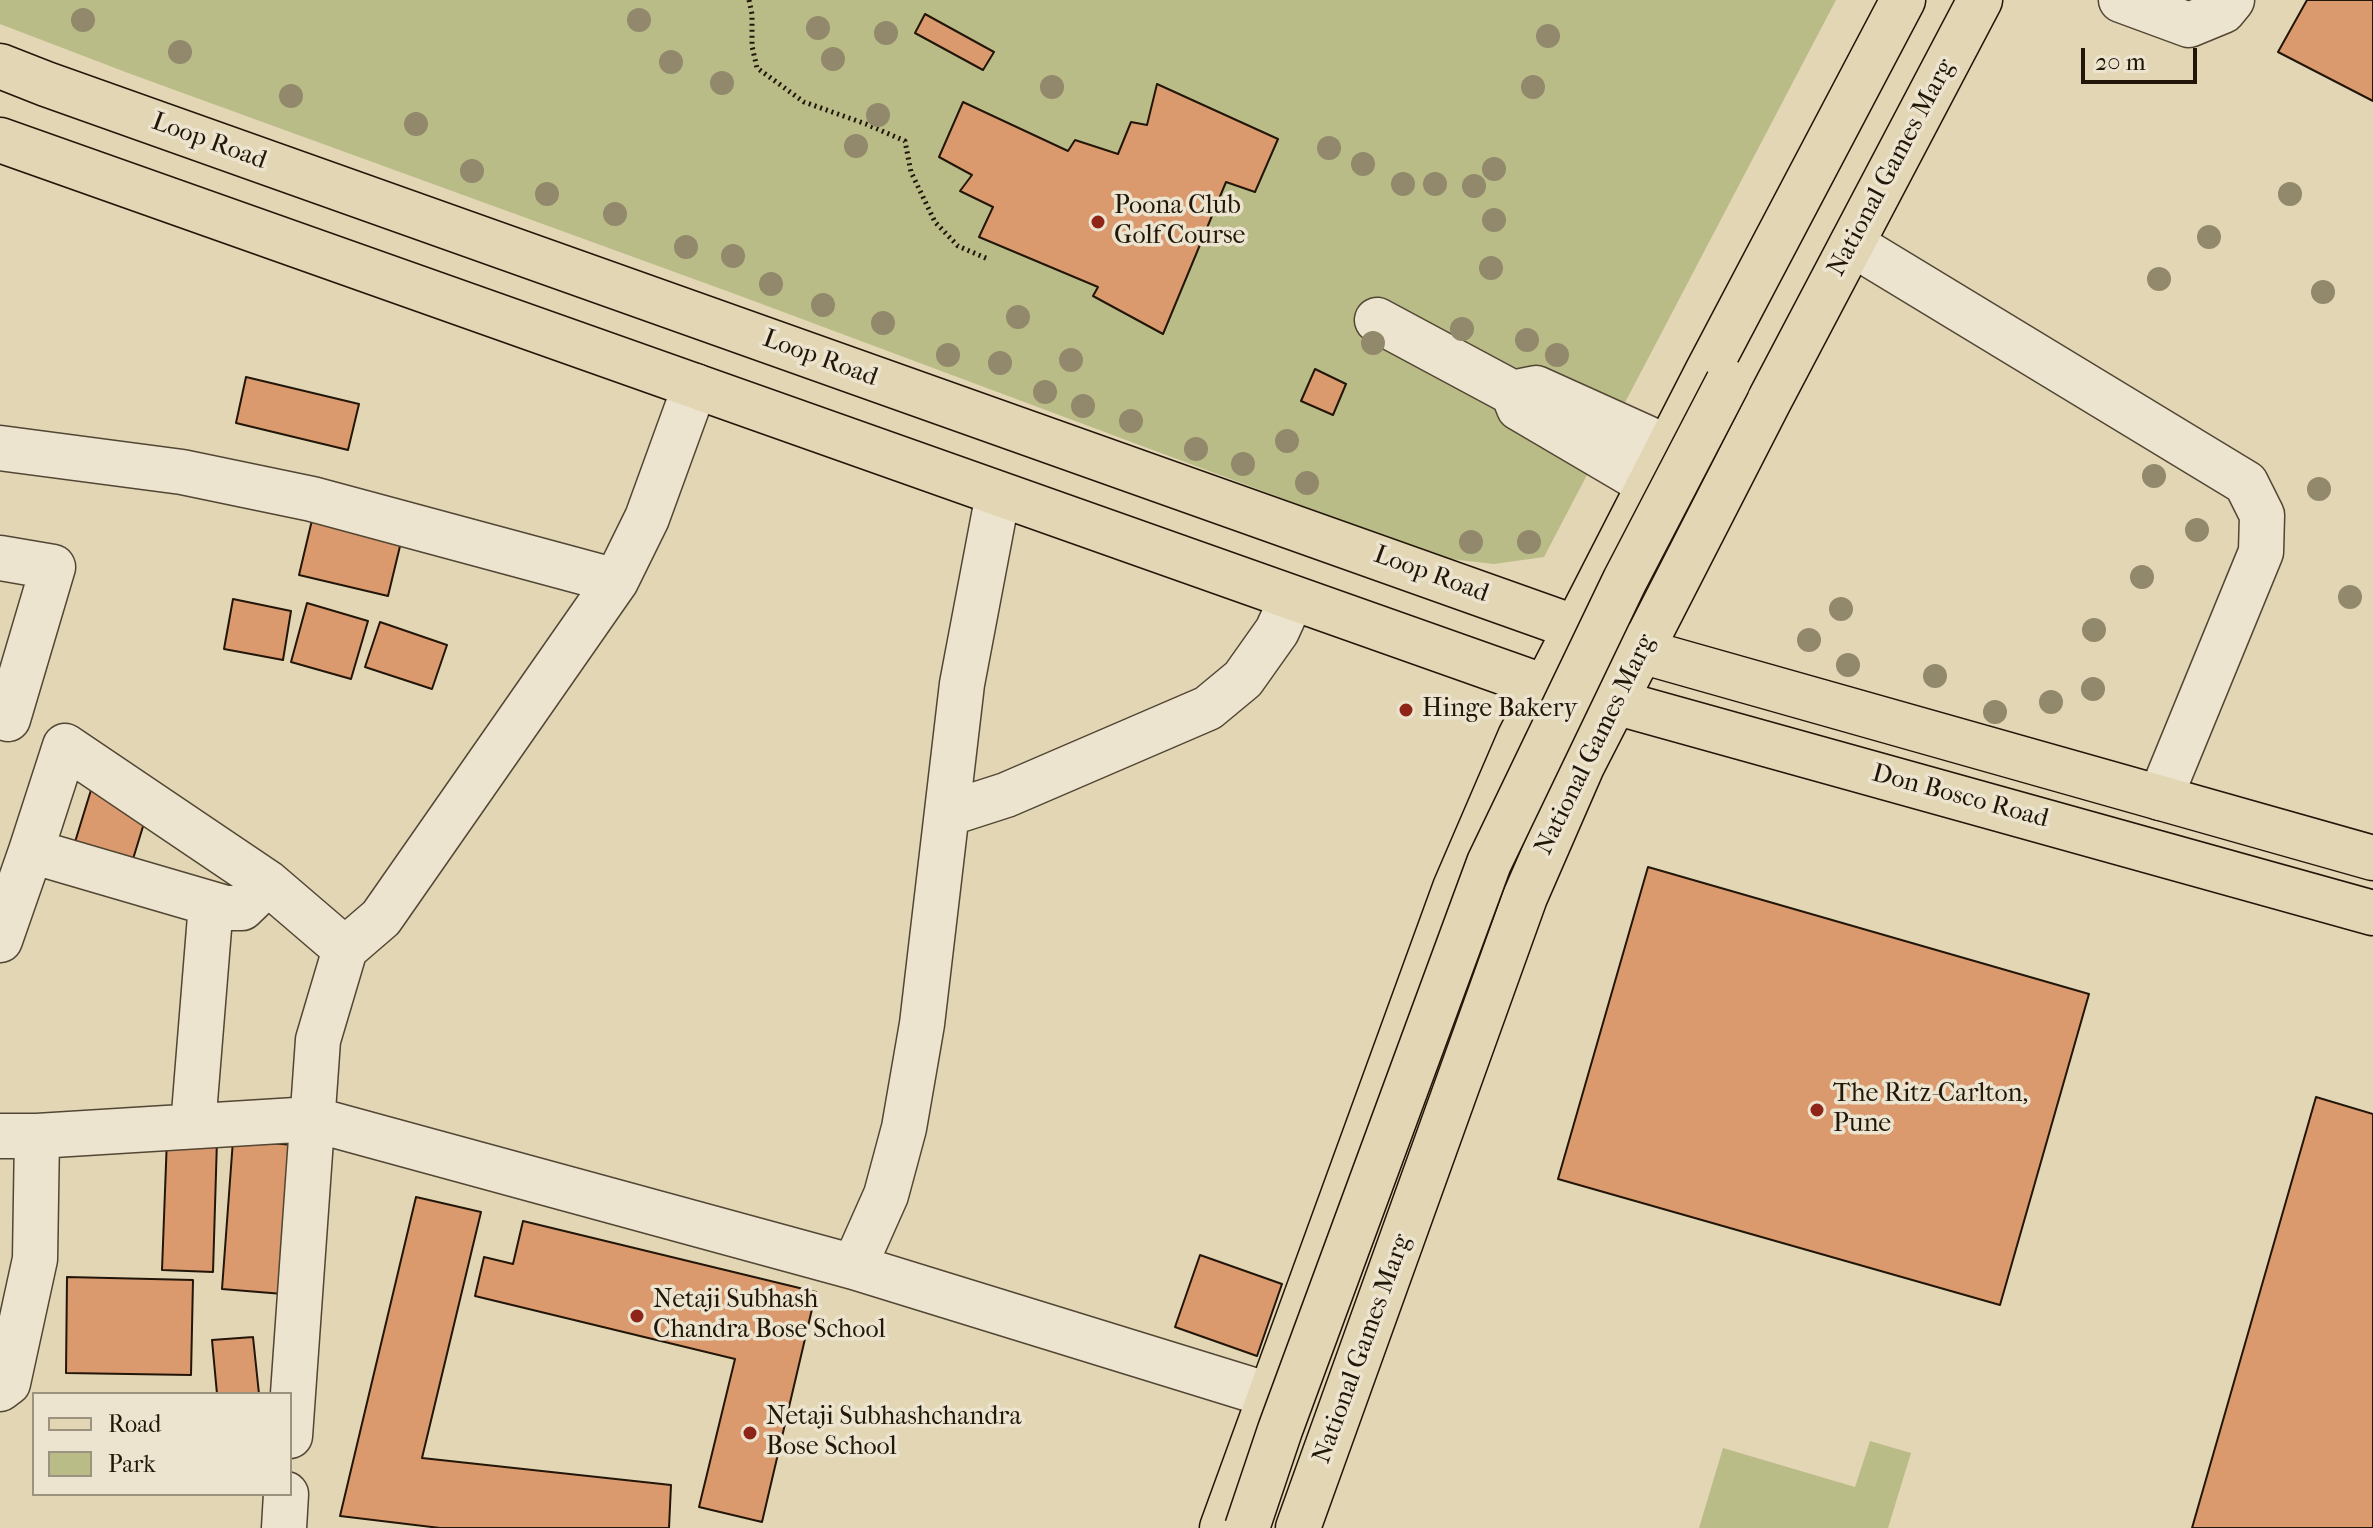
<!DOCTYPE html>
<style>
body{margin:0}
#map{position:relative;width:2373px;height:1528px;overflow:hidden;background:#e2d6b5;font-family:"IM FELL French Canon",serif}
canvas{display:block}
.legend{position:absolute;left:32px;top:1392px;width:260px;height:104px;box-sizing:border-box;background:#ece4cf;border:2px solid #9b9280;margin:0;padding:10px 14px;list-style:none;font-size:24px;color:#221609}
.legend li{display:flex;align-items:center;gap:16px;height:40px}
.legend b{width:40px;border:2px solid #9b9280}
.scale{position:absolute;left:2081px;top:48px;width:116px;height:36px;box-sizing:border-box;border:4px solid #221609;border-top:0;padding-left:10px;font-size:24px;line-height:28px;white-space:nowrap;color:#221609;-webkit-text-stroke:6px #ece4cf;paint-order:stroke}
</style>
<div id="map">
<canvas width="2373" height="1528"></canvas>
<ul class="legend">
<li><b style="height:10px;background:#e2d6b5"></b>Road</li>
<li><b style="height:22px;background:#babc88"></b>Park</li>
</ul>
<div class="scale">20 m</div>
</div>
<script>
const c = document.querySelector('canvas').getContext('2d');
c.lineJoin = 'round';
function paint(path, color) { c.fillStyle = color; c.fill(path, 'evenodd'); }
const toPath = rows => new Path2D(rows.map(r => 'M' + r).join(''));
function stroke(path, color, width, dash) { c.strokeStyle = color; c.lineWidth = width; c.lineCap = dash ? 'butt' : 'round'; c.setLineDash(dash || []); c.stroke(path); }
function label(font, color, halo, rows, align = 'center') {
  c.font = font + ' "IM FELL French Canon",serif'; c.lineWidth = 7; c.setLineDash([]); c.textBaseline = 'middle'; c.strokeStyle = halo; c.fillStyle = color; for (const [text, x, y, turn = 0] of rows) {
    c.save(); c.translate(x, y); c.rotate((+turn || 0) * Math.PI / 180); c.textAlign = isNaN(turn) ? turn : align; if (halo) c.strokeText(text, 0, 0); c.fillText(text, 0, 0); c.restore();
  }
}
const green = toPath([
 [0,0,1836,0,1544,557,1494,564,1442,558,735,294,128,73,0,24],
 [1870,1441,1911,1453,1888,1528,1699,1528,1723,1448,1855,1487]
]);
const building = toPath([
 [2307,0,2373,0,2373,101,2278,52,2307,0],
 [925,14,994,52,983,70,915,33,925,14],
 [1157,84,1278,139,1255,192,1226,182,1163,334,1093,296,1098,287,979,237,993,207,960,191,972,175,939,157,963,102,1068,151,1075,140,1118,154,1131,122,1147,125,1157,84],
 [1315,369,1346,384,1333,415,1301,401,1315,369],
 [246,377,359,404,348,450,236,423,246,377],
 [312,520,401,542,388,596,299,575,312,520],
 [233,599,291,611,283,660,224,649,233,599],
 [307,603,368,621,351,679,291,662,307,603],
 [380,622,447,645,432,689,365,667,380,622],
 [91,790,149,807,133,859,75,842,91,790],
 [1648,867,2089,994,2000,1305,1558,1179,1648,867],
 [2316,1097,2373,1114,2373,1528,2192,1528,2316,1097],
 [167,1138,217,1140,213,1272,162,1270,167,1138],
 [233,1140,294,1145,283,1294,222,1289,233,1140],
 [416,1197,481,1212,422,1458,671,1485,669,1528,440,1528,340,1516,416,1197],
 [523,1221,816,1292,762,1522,699,1507,735,1359,475,1296,484,1257,513,1264,523,1221],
 [1200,1255,1282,1284,1257,1356,1175,1327,1200,1255],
 [67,1277,193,1280,191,1375,66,1373,67,1277],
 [253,1337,259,1394,217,1394,212,1340,253,1337]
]);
const path = toPath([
 [749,0,752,14,752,46,757,68,804,102,866,124,905,141,911,172,935,222,958,246,988,259]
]);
const minor = toPath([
 [2121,0,2189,25,2223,11,2232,0],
 [1852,244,2246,483,2262,515,2261,552,2160,798],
 [1377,320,1513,393,1519,408,1650,485],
 [1521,391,1536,388,1669,448],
 [0,448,182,472,312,499,616,581],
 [0,558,53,567,8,719],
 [947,814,1006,795,1208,708,1243,679,1277,631,1292,598],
 [268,883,242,908,226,908,31,851,65,746,268,883,345,949],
 [0,940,31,851],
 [193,1126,211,904],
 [0,1136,37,1136,312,1119,854,1267,1269,1395],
 [854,1267,886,1195,904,1128,922,1024,962,684,998,494],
 [0,1389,8,1383,35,1259,37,1136],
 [290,1436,318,1040,345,949,381,918,616,581,647,518,695,386],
 [284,1528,286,1494]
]);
const major = toPath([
 [0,66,46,84,1641,651,2373,858],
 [0,140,1545,687,1615,702,2373,913],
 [1222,1528,1455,888,1520,737,1707,372,1903,0],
 [1298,1528,1525,897,1582,766,1768,403,1980,0]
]);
const majorBridge = toPath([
 [1247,1528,1280,1430,1489,863,1625,580,1728,382]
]);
const trees = [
 [83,20],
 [639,20],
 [818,28],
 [886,33],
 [1548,36],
 [180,52],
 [833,59],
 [671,62],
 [722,83],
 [1052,87],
 [1533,87],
 [291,96],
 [878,115],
 [416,124],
 [856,146],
 [1329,148],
 [1363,164],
 [1494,169],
 [472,171],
 [1403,184],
 [1435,184],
 [1474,186],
 [547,194],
 [2290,194],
 [615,214],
 [1494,220],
 [2209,237],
 [686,247],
 [733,256],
 [1491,268],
 [2159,279],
 [771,284],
 [2323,292],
 [823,305],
 [1018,317],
 [883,323],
 [1462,329],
 [1527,340],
 [1373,343],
 [948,355],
 [1557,355],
 [1071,360],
 [1000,363],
 [1045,392],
 [1083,406],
 [1131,421],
 [1287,441],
 [1196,449],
 [1243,464],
 [2154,476],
 [1307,483],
 [2319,489],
 [2197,530],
 [1471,542],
 [1529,542],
 [2142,577],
 [2350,597],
 [1841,609],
 [2094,630],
 [1809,640],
 [1848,665],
 [1935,676],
 [2093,689],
 [2051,702],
 [1995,712]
];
const markers = [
 [1098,222,8,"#8f2418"],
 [1406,710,8,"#8f2418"],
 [1817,1110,8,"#8f2418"],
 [637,1316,8,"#8f2418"],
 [750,1433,8,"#8f2418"]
];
const streetNames = [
 ["Loop Road",209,142,20],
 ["National Games Marg",1892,168,-62],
 ["Loop Road",820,359,20],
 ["Loop Road",1431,575,20],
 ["National Games Marg",1596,745,-64],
 ["Don Bosco Road",1960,797,15],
 ["National Games Marg",1363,1349,-70]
];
const poiNames = [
 ["Poona Club",1114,207],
 ["Golf Course",1114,237],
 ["Hinge Bakery",1422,710],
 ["The Ritz-Carlton,",1833,1095],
 ["Pune",1833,1125],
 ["Netaji Subhash",653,1301],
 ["Chandra Bose School",653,1331],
 ["Netaji Subhashchandra",766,1418],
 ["Bose School",766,1448]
];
paint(green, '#babc88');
paint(building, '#db996e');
stroke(building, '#221609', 2);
stroke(minor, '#524634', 47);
stroke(major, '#221609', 47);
stroke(path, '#221609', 5, [2, 4]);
stroke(minor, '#ece4cf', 44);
stroke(major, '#e2d6b5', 44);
stroke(majorBridge, '#221609', 47, []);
stroke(majorBridge, '#e2d6b5', 44);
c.fillStyle = '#92886b';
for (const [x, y] of trees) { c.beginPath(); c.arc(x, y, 12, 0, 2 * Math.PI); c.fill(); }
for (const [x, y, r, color] of markers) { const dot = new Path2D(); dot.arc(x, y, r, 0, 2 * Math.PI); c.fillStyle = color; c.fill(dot); stroke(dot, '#ece4cf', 3); }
label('26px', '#221609', '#ece4cf', streetNames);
label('26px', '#221609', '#ece4cf', poiNames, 'left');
</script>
